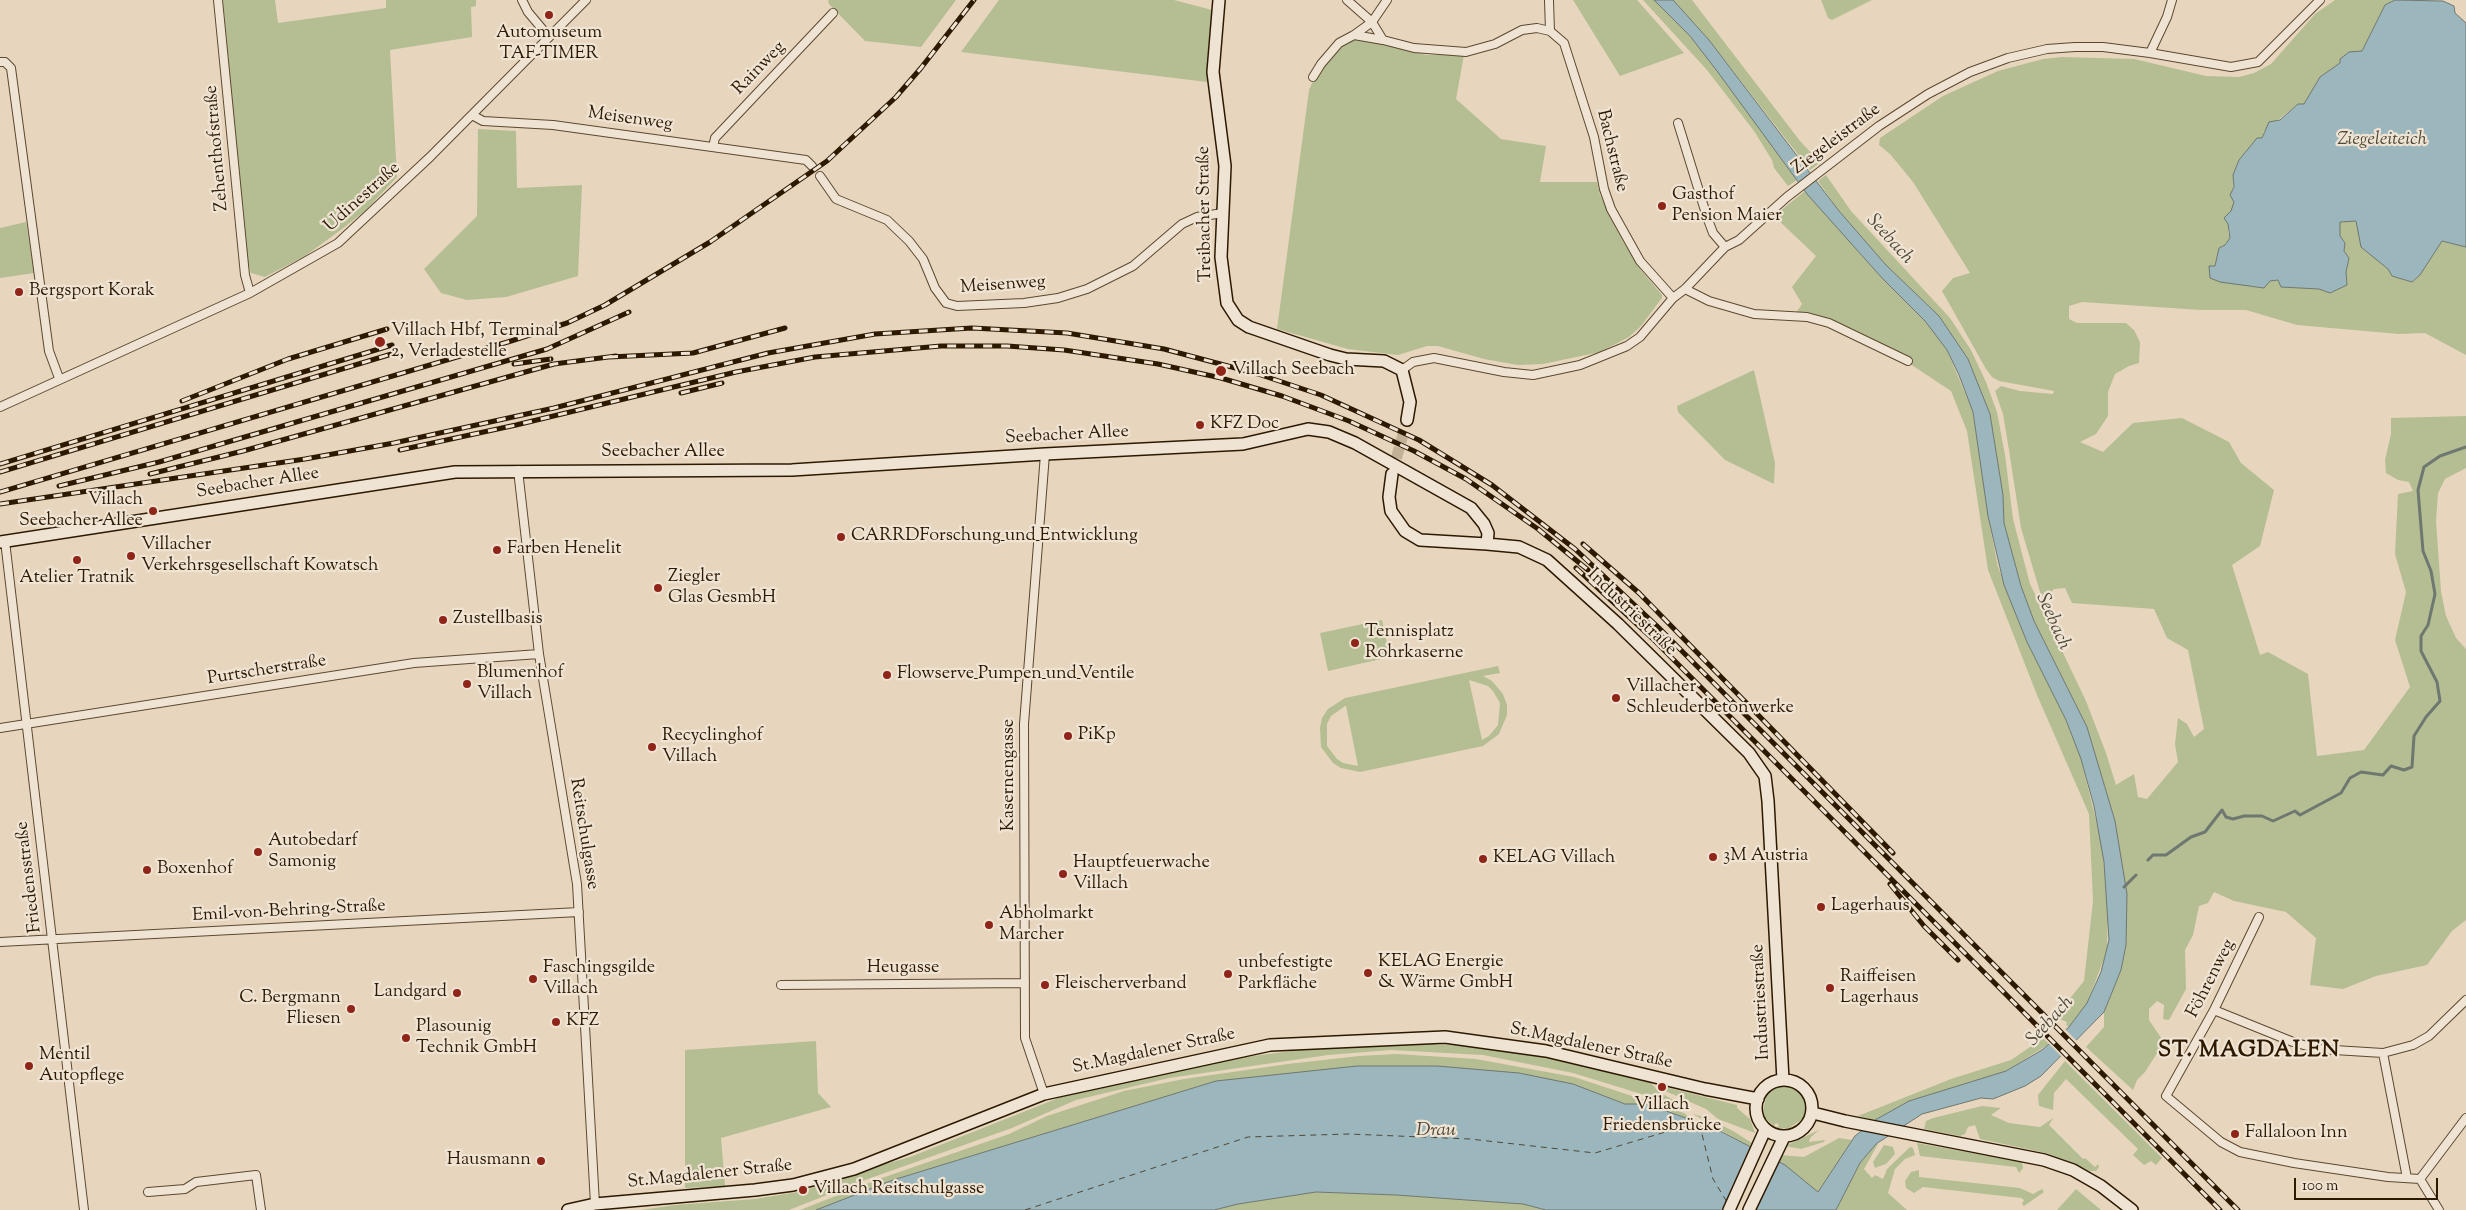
<!DOCTYPE html>
<meta charset="utf-8">
<style>
body{margin:0}
#map{position:relative;width:2466px;height:1210px;overflow:hidden;background:#e7d6bd;font-family:"Sorts Mill Goudy",serif}
canvas{display:block}
.scale{position:absolute;left:2294px;top:1178px;width:144px;height:22px;box-sizing:border-box;border:2px solid #2d1900;border-top:0;padding-left:6px;font-size:15px;line-height:18px;white-space:nowrap;color:#2d1900;-webkit-text-stroke:4px #efe4d4;paint-order:stroke}
</style>
<div id="map">
<canvas width="2466" height="1210"></canvas>
<div class="scale">100 m</div>
</div>
<script>
const c = document.querySelector('canvas').getContext('2d');
c.lineJoin = 'round';
function paint(path, color) { c.fillStyle = color; c.fill(path, 'evenodd'); }
const toPath = rows => new Path2D(rows.map(r => 'M' + r).join(''));
function stroke(path, color, width, dash) { c.strokeStyle = color; c.lineWidth = width; c.lineCap = dash ? 'butt' : 'round'; c.setLineDash(dash || []); c.stroke(path); }
function label(font, color, halo, rows, align = 'center') {
  c.font = font + ' "Sorts Mill Goudy",serif'; c.lineWidth = 4.5; c.setLineDash([]); c.textBaseline = 'middle'; c.strokeStyle = halo; c.fillStyle = color; for (const [text, x, y, turn = 0] of rows) {
    c.save(); c.translate(x, y); c.rotate((+turn || 0) * Math.PI / 180); c.textAlign = isNaN(turn) ? turn : align; if (halo) c.strokeText(text, 0, 0); c.fillText(text, 0, 0); c.restore();
  }
}
const green = toPath([
 [223,0,275,0,278,23,386,8,386,0,476,0,476,6,471,7,472,37,390,50,397,177,366,210,342,229,305,256,265,277,251,273,247,261],
 [828,0,956,0,921,47,865,41,829,4],
 [999,0,1174,0,1212,10,1208,48,1207,82,961,52],
 [1573,0,1637,0,1684,53,1620,76],
 [1643,0,1654,0,1690,36,1736,94,1797,180,1788,186,1774,168,1772,160,1754,131,1707,70],
 [1673,0,1692,0,1800,141,1815,157,1818,164,1810,170,1709,40],
 [1821,0,1872,0,1832,20,1828,18],
 [2335,0,2395,0,2385,5,2362,52,2349,52,2340,59,2340,63,2320,77,2304,105,2298,104,2264,131,2262,138,2257,138,2239,160,2233,175,2234,202,2228,232,2230,238,2225,245,2219,248,2215,266,2239,283,2263,288,2270,281,2278,280,2281,287,2319,289,2330,293,2347,285,2346,272,2349,258,2344,251,2345,243,2340,236,2340,222,2356,221,2359,230,2377,259,2388,269,2392,276,2412,282,2420,275,2442,241,2466,247,2466,355,2425,333,2399,334,2297,325,2246,310,2201,310,2082,302,2069,306,2069,319,2077,323,2126,323,2134,330,2140,342,2139,363,2129,366,2115,374,2108,392,2108,416,2096,434,2080,442,2103,452,2133,423,2182,418,2229,442,2241,463,2274,490,2260,546,2232,565,2260,655,2268,652,2308,674,2317,756,2364,750,2410,687,2395,640,2406,592,2395,554,2398,494,2413,491,2409,482,2398,480,2386,473,2385,460,2391,434,2391,418,2466,416,2466,468,2445,479,2438,493,2436,521,2441,591,2446,616,2456,638,2466,649,2466,920,2452,931,2427,965,2376,976,2343,989,2310,985,2316,938,2286,912,2234,901,2214,892,2208,903,2199,906,2193,935,2185,950,2186,989,2169,1020,2163,1019,2164,1005,2157,1001,2149,1009,2149,1020,2164,1042,2145,1072,2137,1080,2133,1090,2086,1047,2104,1027,2104,1012,2121,970,2126,945,2115,821,2087,727,2034,621,2021,586,2004,523,2003,495,1990,414,1968,359,1939,316,1886,265,1839,211,1818,181,1826,175,1851,211,1950,318,1971,350,1986,382,1997,412,2005,455,2013,519,2030,584,2086,701,2106,753,2116,785,2134,774,2138,797,2147,799,2178,762,2175,744,2178,718,2187,724,2194,737,2204,729,2188,650,2167,638,2154,609,2072,603,2065,588,2054,589,2043,602,2021,528,2009,450,2003,414,1995,391,2001,386,2020,391,2053,394,2054,391,1999,381,1992,377,1986,369,1942,291,1953,278,1970,273,1913,182,1890,154,1879,145,1880,138,1943,96,1998,71,2043,59,2062,57,2134,59,2206,76,2239,77,2254,73,2271,64,2315,14],
 [1358,40,1376,41,1426,55,1464,55,1456,99,1501,139,1546,146,1540,182,1597,182,1600,195,1624,243,1641,270,1662,295,1662,298,1641,326,1629,337,1600,352,1543,364,1518,365,1484,359,1438,346,1427,346,1398,355,1348,349,1277,329,1309,90,1314,79,1337,47,1348,41],
 [478,129,516,131,517,188,582,185,578,276,506,297,467,300,441,293,424,269,477,216],
 [1805,191,1882,278,1925,321,1947,350,1973,412,1988,516,1998,567,2027,642,2061,708,2081,759,2102,845,2108,906,2107,951,2087,1003,2069,1027,2066,1025,2067,1022,2055,1017,2084,981,2093,901,2089,814,2037,695,1988,570,1967,431,1951,391,1877,342,1828,320,1796,313,1802,304,1792,287,1816,256,1774,216],
 [26,222,34,273,0,278,0,228],
 [1754,370,1775,463,1774,484,1725,460,1678,412,1677,406],
 [1382,620,1390,657,1328,671,1320,633],
 [1498,666,1500,673,1483,676,1492,681,1503,694,1507,705,1507,715,1499,734,1483,746,1360,772,1341,768,1333,763,1321,747,1320,728,1322,718,1328,709,1345,698],
 [1469,680,1488,686,1493,691,1500,703,1498,725,1489,736,1482,740],
 [1345,706,1346,706,1358,766,1343,763,1337,759,1327,746,1327,724,1331,716],
 [2040,1035,2049,1044,2006,1071,1909,1101,1875,1120,1858,1116,1951,1079,2011,1060,2030,1047],
 [816,1041,818,1093,831,1107,721,1138,725,1186,685,1188,685,1050],
 [1391,1042,1489,1047,1548,1058,1651,1083,1659,1092,1690,1109,1573,1073,1483,1055,1391,1050,1328,1055,1169,1078,1076,1100,1012,1128,865,1180,789,1210,641,1210,675,1205,755,1199,804,1191,830,1180,910,1157,1081,1089,1199,1063,1338,1045],
 [1396,1054,1476,1059,1574,1077,1684,1113,1698,1125,1686,1118,1646,1105,1625,1104,1573,1084,1216,1081,893,1180,816,1210,800,1210,882,1178,1009,1134,1047,1116,1124,1091,1184,1079,1288,1064,1359,1056],
 [2065,1061,2162,1158,2156,1165,2151,1161,2144,1165,2133,1155,2138,1149,2066,1079,2054,1093,2053,1110,2039,1106,2038,1095],
 [1661,1086,1737,1105,1737,1108,1750,1119,1755,1133,1718,1119,1706,1109,1663,1090,1660,1087],
 [1779,1086,1795,1087,1805,1099,1806,1109,1803,1119,1789,1128,1777,1128,1779,1125,1776,1123,1774,1126,1765,1118,1763,1112,1766,1096,1771,1090],
 [1982,1106,2001,1108,1991,1115,2009,1123,2040,1127,2053,1118,2049,1125,2083,1159,2085,1158,2095,1167,2098,1164,2099,1167,2096,1171,2090,1171,2046,1153,1980,1139,1975,1125,1968,1127,1965,1134,1960,1136,1924,1129,1926,1121,1933,1118],
 [1693,1114,1707,1118,1733,1131,1752,1143,1750,1147],
 [1819,1130,1810,1138,1809,1142,1825,1140,1824,1142,1801,1149,1785,1146],
 [1839,1138,1852,1140,1818,1192,1777,1161,1780,1155,1804,1157],
 [1917,1143,2022,1162,2023,1168,2019,1173,2016,1167,1920,1156],
 [1876,1144,1878,1144,1864,1169,1872,1178,1875,1175,1883,1179,1887,1169,1910,1147,1913,1148,1915,1155,1905,1159,1895,1169,1888,1193,1907,1210,1836,1210,1860,1163],
 [1884,1145,1893,1147,1895,1154,1886,1164,1875,1168,1873,1162],
 [1919,1170,1919,1177,2020,1188,2033,1194,2042,1189,2044,1192,2024,1206,2022,1204,2024,1200,2021,1198,1923,1187,1914,1193,1906,1188,1905,1181,1911,1172],
 [2076,1189,2101,1210,2057,1210],
 [1316,1192,1396,1195,1523,1204,1546,1210,1214,1210,1238,1204]
]);
const water = toPath([
 [1654,0,1673,0,1709,40,1839,211,1886,265,1939,316,1968,359,1990,414,2003,495,2004,523,2021,586,2034,621,2087,727,2115,821,2127,894,2126,945,2121,970,2104,1012,2041,1076,2025,1086,1993,1099,1981,1098,1922,1114,1876,1144,1860,1163,1836,1210,1546,1210,1523,1204,1396,1195,1316,1192,1238,1204,1214,1210,816,1210,893,1180,1216,1081,1357,1066,1437,1066,1519,1073,1573,1084,1625,1104,1646,1104,1686,1118,1698,1125,1703,1122,1785,1165,1818,1192,1855,1136,1875,1120,1909,1101,2006,1071,2042,1050,2069,1027,2087,1003,2101,972,2109,940,2104,862,2094,806,2081,759,2066,720,2027,642,2004,585,1988,516,1973,412,1959,375,1947,350,1925,321,1882,278,1807,194,1717,71,1690,36,1654,0],
 [2395,0,2443,1,2454,6,2455,13,2466,23,2466,247,2442,241,2420,275,2412,282,2392,276,2388,269,2361,247,2356,221,2340,222,2340,236,2345,243,2344,251,2349,258,2346,272,2347,285,2330,293,2319,289,2281,287,2278,280,2270,281,2264,288,2220,282,2210,278,2209,266,2215,266,2219,248,2225,245,2230,238,2228,224,2224,218,2231,211,2234,202,2230,195,2234,187,2233,175,2239,160,2257,138,2262,138,2269,122,2280,120,2298,104,2304,104,2320,77,2340,63,2340,59,2349,52,2362,51,2385,5,2395,0]
]);
const pier = toPath([
 [2064,1028,2079,1043,2063,1058,2048,1043],
 [1751,1144,1778,1159,1756,1210,1722,1210]
]);
const stream = toPath([
 [2148,860,2153,855,2166,855,2191,837,2205,832,2222,810,2226,817,2233,819,2244,816,2262,816,2273,821,2295,811,2300,815,2341,793,2350,778,2361,772,2383,775,2391,766,2404,770,2412,767,2414,736,2426,717,2440,701,2437,682,2421,651,2421,636,2428,625,2435,594,2431,571,2423,551,2418,490,2424,467,2440,456,2466,447],
 [2124,887,2136,875]
]);
const ferry = toPath([
 [1025,1210,1248,1137,1349,1134,1470,1139,1595,1153,1699,1122,1713,1179,1727,1202]
]);
const secondaryTunnel = toPath([
 [1392,474,1407,420]
]);
const street = toPath([
 [218,0,245,275,250,293],
 [522,0,528,12,549,37],
 [1347,0,1372,22,1383,40,1414,48,1466,52,1495,44,1522,30,1537,28,1550,31,1564,43,1594,137,1604,189,1611,209,1640,261,1673,298],
 [1549,0,1550,31],
 [1354,35,1383,40],
 [2150,53,2167,17,2172,0],
 [0,62,5,62,11,68,49,351,59,378],
 [1313,77,1321,64,1339,43,1354,35,1372,22,1387,0],
 [472,115,483,121,553,125,806,160,812,166],
 [1678,123,1707,217,1713,233,1725,247],
 [713,147,715,138,833,13],
 [820,176,836,199,887,220,909,241,923,259,935,288,946,303,957,306,1024,303,1058,298,1087,289,1133,266,1182,224,1197,217,1223,213],
 [1685,289,1709,301,1754,314,1807,317,1829,323,1908,361],
 [1402,370,1413,362,1434,358,1504,372,1533,375,1580,365,1627,346,1640,337,1673,298,1685,289,1725,247,1739,240,1787,197,1879,126,1928,94,1970,72,2008,58,2047,49,2075,47,2103,47,2150,53,2231,67,2258,62,2320,0],
 [0,407,250,293,338,243,430,157,586,0],
 [518,470,539,654,577,884,595,1204],
 [5,541,84,1210],
 [0,728,414,663,539,654],
 [2259,917,2214,1010,2166,1096,2221,1142,2240,1152,2294,1163,2388,1177,2420,1179,2439,1210],
 [0,942,579,912],
 [781,985,1025,983],
 [2214,1010,2293,1042,2318,1049,2383,1053,2413,1045,2429,1036,2466,1000],
 [2383,1053,2407,1178],
 [1044,1094,1025,1038,1024,724,1045,454],
 [2420,1179,2466,1118],
 [148,1192,185,1189,196,1182,256,1175,261,1210]
]);
const secondary = toPath([
 [1219,0,1213,72,1225,166,1221,257,1227,303,1238,320,1249,327,1330,355,1346,359,1384,361,1402,370,1410,402,1407,420],
 [1392,474,1389,497,1391,511,1405,531,1420,540,1487,544],
 [0,542,455,472,792,470,1045,454,1243,444,1308,429,1329,432,1355,443,1471,508,1484,524,1488,533,1487,544,1519,547,1547,560,1618,624,1749,753,1758,766,1765,776,1768,801,1783,1080],
 '1756 1108a28 28 0 1 1 56 0a28 28 0 1 1-56 0Z',
 [1813,1113,1845,1121,2044,1160,2073,1170,2101,1186,2132,1210],
 [568,1210,595,1204,755,1190,793,1185,854,1169,1044,1094,1270,1045,1445,1037,1546,1051,1705,1089,1758,1099],
 [1729,1210,1765,1130],
 [1749,1210,1784,1137]
]);
const rail = toPath([
 [609,357,693,353,785,328],
 [514,364,551,359],
 [681,393,722,383],
 [182,401,288,359,387,329],
 [400,450,516,425,736,372,815,357,941,346,1007,346,1064,350,1158,364,1221,378,1282,396,1349,421,1414,451,1466,479,1538,529,1588,570],
 [0,464,392,345],
 [0,472,395,353],
 [150,474,243,451,554,364,616,356],
 [59,486,159,462,547,349,629,312],
 [0,492,511,341,567,323,605,305,710,242,827,161,896,97,921,68,974,0],
 [0,504,305,459,394,443,554,408,768,353,875,334,972,328,1067,333,1164,349,1258,374,1321,395,1419,440,1492,485,1575,549,1658,627,2238,1210],
 [1583,544,1639,593,1893,853],
 [1576,568,1655,641,2220,1210],
 [1890,884,1924,926,1958,960]
]);
const markers = [
 [549,15,5,"#8f2418"],
 [1662,206,5,"#8f2418"],
 [19,292,5,"#8f2418"],
 [380,342,6,"#8f2418"],
 [1221,371,6,"#8f2418"],
 [1200,425,5,"#8f2418"],
 [153,511,5,"#8f2418"],
 [841,537,5,"#8f2418"],
 [497,550,5,"#8f2418"],
 [131,556,5,"#8f2418"],
 [77,560,5,"#8f2418"],
 [658,588,5,"#8f2418"],
 [443,620,5,"#8f2418"],
 [1355,643,5,"#8f2418"],
 [887,675,5,"#8f2418"],
 [467,684,5,"#8f2418"],
 [1616,698,5,"#8f2418"],
 [1068,736,5,"#8f2418"],
 [652,747,5,"#8f2418"],
 [258,852,5,"#8f2418"],
 [1713,857,5,"#8f2418"],
 [1483,859,5,"#8f2418"],
 [147,870,5,"#8f2418"],
 [1063,874,5,"#8f2418"],
 [1821,907,5,"#8f2418"],
 [989,925,5,"#8f2418"],
 [1368,973,5,"#8f2418"],
 [1228,974,5,"#8f2418"],
 [533,979,5,"#8f2418"],
 [1045,985,5,"#8f2418"],
 [1830,988,5,"#8f2418"],
 [457,993,5,"#8f2418"],
 [351,1009,5,"#8f2418"],
 [556,1022,5,"#8f2418"],
 [406,1038,5,"#8f2418"],
 [29,1066,5,"#8f2418"],
 [1662,1087,5,"#8f2418"],
 [2235,1134,5,"#8f2418"],
 [541,1161,5,"#8f2418"],
 [803,1190,5,"#8f2418"]
];
const poiNames = [
 ["Automuseum",549,34,"center"],
 ["TAF-TIMER",549,55,"center"],
 ["Gasthof",1672,196],
 ["Pension Maier",1672,217],
 ["Bergsport Korak",29,292],
 ["Villach Hbf, Terminal",391,332],
 ["2, Verladestelle",391,353],
 ["Villach Seebach",1232,371],
 ["KFZ Doc",1210,425],
 ["Villach",143,501,"right"],
 ["Seebacher Allee",143,522,"right"],
 ["CARRDForschung_und_Entwicklung",851,537],
 ["Villacher",141,546],
 ["Verkehrsgesellschaft Kowatsch",141,567],
 ["Farben Henelit",507,550],
 ["Ziegler",668,578],
 ["Glas GesmbH",668,599],
 ["Atelier Tratnik",77,579,"center"],
 ["Zustellbasis",453,620],
 ["Tennisplatz",1365,633],
 ["Rohrkaserne",1365,654],
 ["Blumenhof",477,674],
 ["Villach",477,695],
 ["Flowserve_Pumpen_und_Ventile",897,675],
 ["Villacher",1626,688],
 ["Schleuderbetonwerke",1626,709],
 ["PiKp",1078,736],
 ["Recyclinghof",662,737],
 ["Villach",662,758],
 ["Autobedarf",268,842],
 ["Samonig",268,863],
 ["3M Austria",1723,857],
 ["KELAG Villach",1493,859],
 ["Hauptfeuerwache",1073,864],
 ["Villach",1073,885],
 ["Boxenhof",157,870],
 ["Lagerhaus",1831,907],
 ["Abholmarkt",999,915],
 ["Marcher",999,936],
 ["KELAG Energie",1378,963],
 ["& Wärme GmbH",1378,984],
 ["unbefestigte",1238,964],
 ["Parkfläche",1238,985],
 ["Faschingsgilde",543,969],
 ["Villach",543,990],
 ["Raiffeisen",1840,978],
 ["Lagerhaus",1840,999],
 ["Fleischerverband",1055,985],
 ["Landgard",447,993,"right"],
 ["C. Bergmann",341,999,"right"],
 ["Fliesen",341,1020,"right"],
 ["KFZ",566,1022],
 ["Plasounig",416,1028],
 ["Technik GmbH",416,1049],
 ["Mentil",39,1056],
 ["Autopflege",39,1077],
 ["Villach",1662,1106,"center"],
 ["Friedensbrücke",1662,1127,"center"],
 ["Fallaloon Inn",2245,1134],
 ["Hausmann",531,1161,"right"],
 ["Villach Reitschulgasse",813,1190]
];
const streetNames = [
 ["Rainweg",760,69,-46],
 ["Meisenweg",630,120,8],
 ["Ziegeleistraße",1837,140,-37],
 ["Zehenthofstraße",218,148,-95],
 ["Bachstraße",1611,151,76],
 ["Udinestraße",363,198,-42],
 ["Treibacher Straße",1206,214,-91],
 ["Meisenweg",1003,286,-4],
 ["Seebacher Allee",1067,436,-3],
 ["Seebacher Allee",663,453],
 ["Seebacher Allee",258,484,-9],
 ["Industriestraße",1631,613,44],
 ["Purtscherstraße",267,671,-9],
 ["Kasernengasse",1010,775,-90],
 ["Reitschulgasse",583,834,81],
 ["Friedensstraße",30,877,-97],
 ["Emil-von-Behring-Straße",289,912,-3],
 ["Heugasse",903,969],
 ["Föhrenweg",2212,979,-63],
 ["Industriestraße",1762,1002,-93],
 ["St.Magdalener Straße",1591,1047,12],
 ["St.Magdalener Straße",1154,1052,-12],
 ["St.Magdalener Straße",710,1175,-6]
];
const waterNames = [
 ["Ziegeleiteich",2382,141],
 ["Seebach",1889,240,48],
 ["Seebach",2052,622,66],
 ["Seebach",2051,1022,-48],
 ["Drau",1436,1132]
];
const districtNames = [
 ["ST. MAGDALEN",2249,1052]
];
paint(green, '#b4be92');
paint(water, '#9bb6bc');
stroke(water, '#6f7771', 1);
paint(pier, '#e7d6bd');
stroke(stream, '#6f7771', 3);
stroke(ferry, '#4e4838', 1, [6, 5]);
stroke(secondaryTunnel, '#c2b097', 11, [11, 5.5]);
stroke(street, '#5c482f', 10);
stroke(secondary, '#2d1900', 14);
stroke(street, '#efe4d4', 8);
stroke(secondary, '#efe4d4', 11);
stroke(rail, '#2d1900', 5);
stroke(rail, '#efe4d4', 3, [9]);
for (const [x, y, r, color] of markers) { const dot = new Path2D(); dot.arc(x, y, r, 0, 2 * Math.PI); c.fillStyle = color; c.fill(dot); stroke(dot, '#efe4d4', 2); }
label('18px', '#2d1900', '#efe4d4', poiNames, 'left');
label('18px', '#2d1900', '#efe4d4', streetNames);
label('italic 19px', '#4e4838', '#efe4d4', waterNames);
c.letterSpacing = '1px';
label('bold 22px', '#2d1900', '#efe4d4', districtNames);
c.letterSpacing = '0px';
</script>
